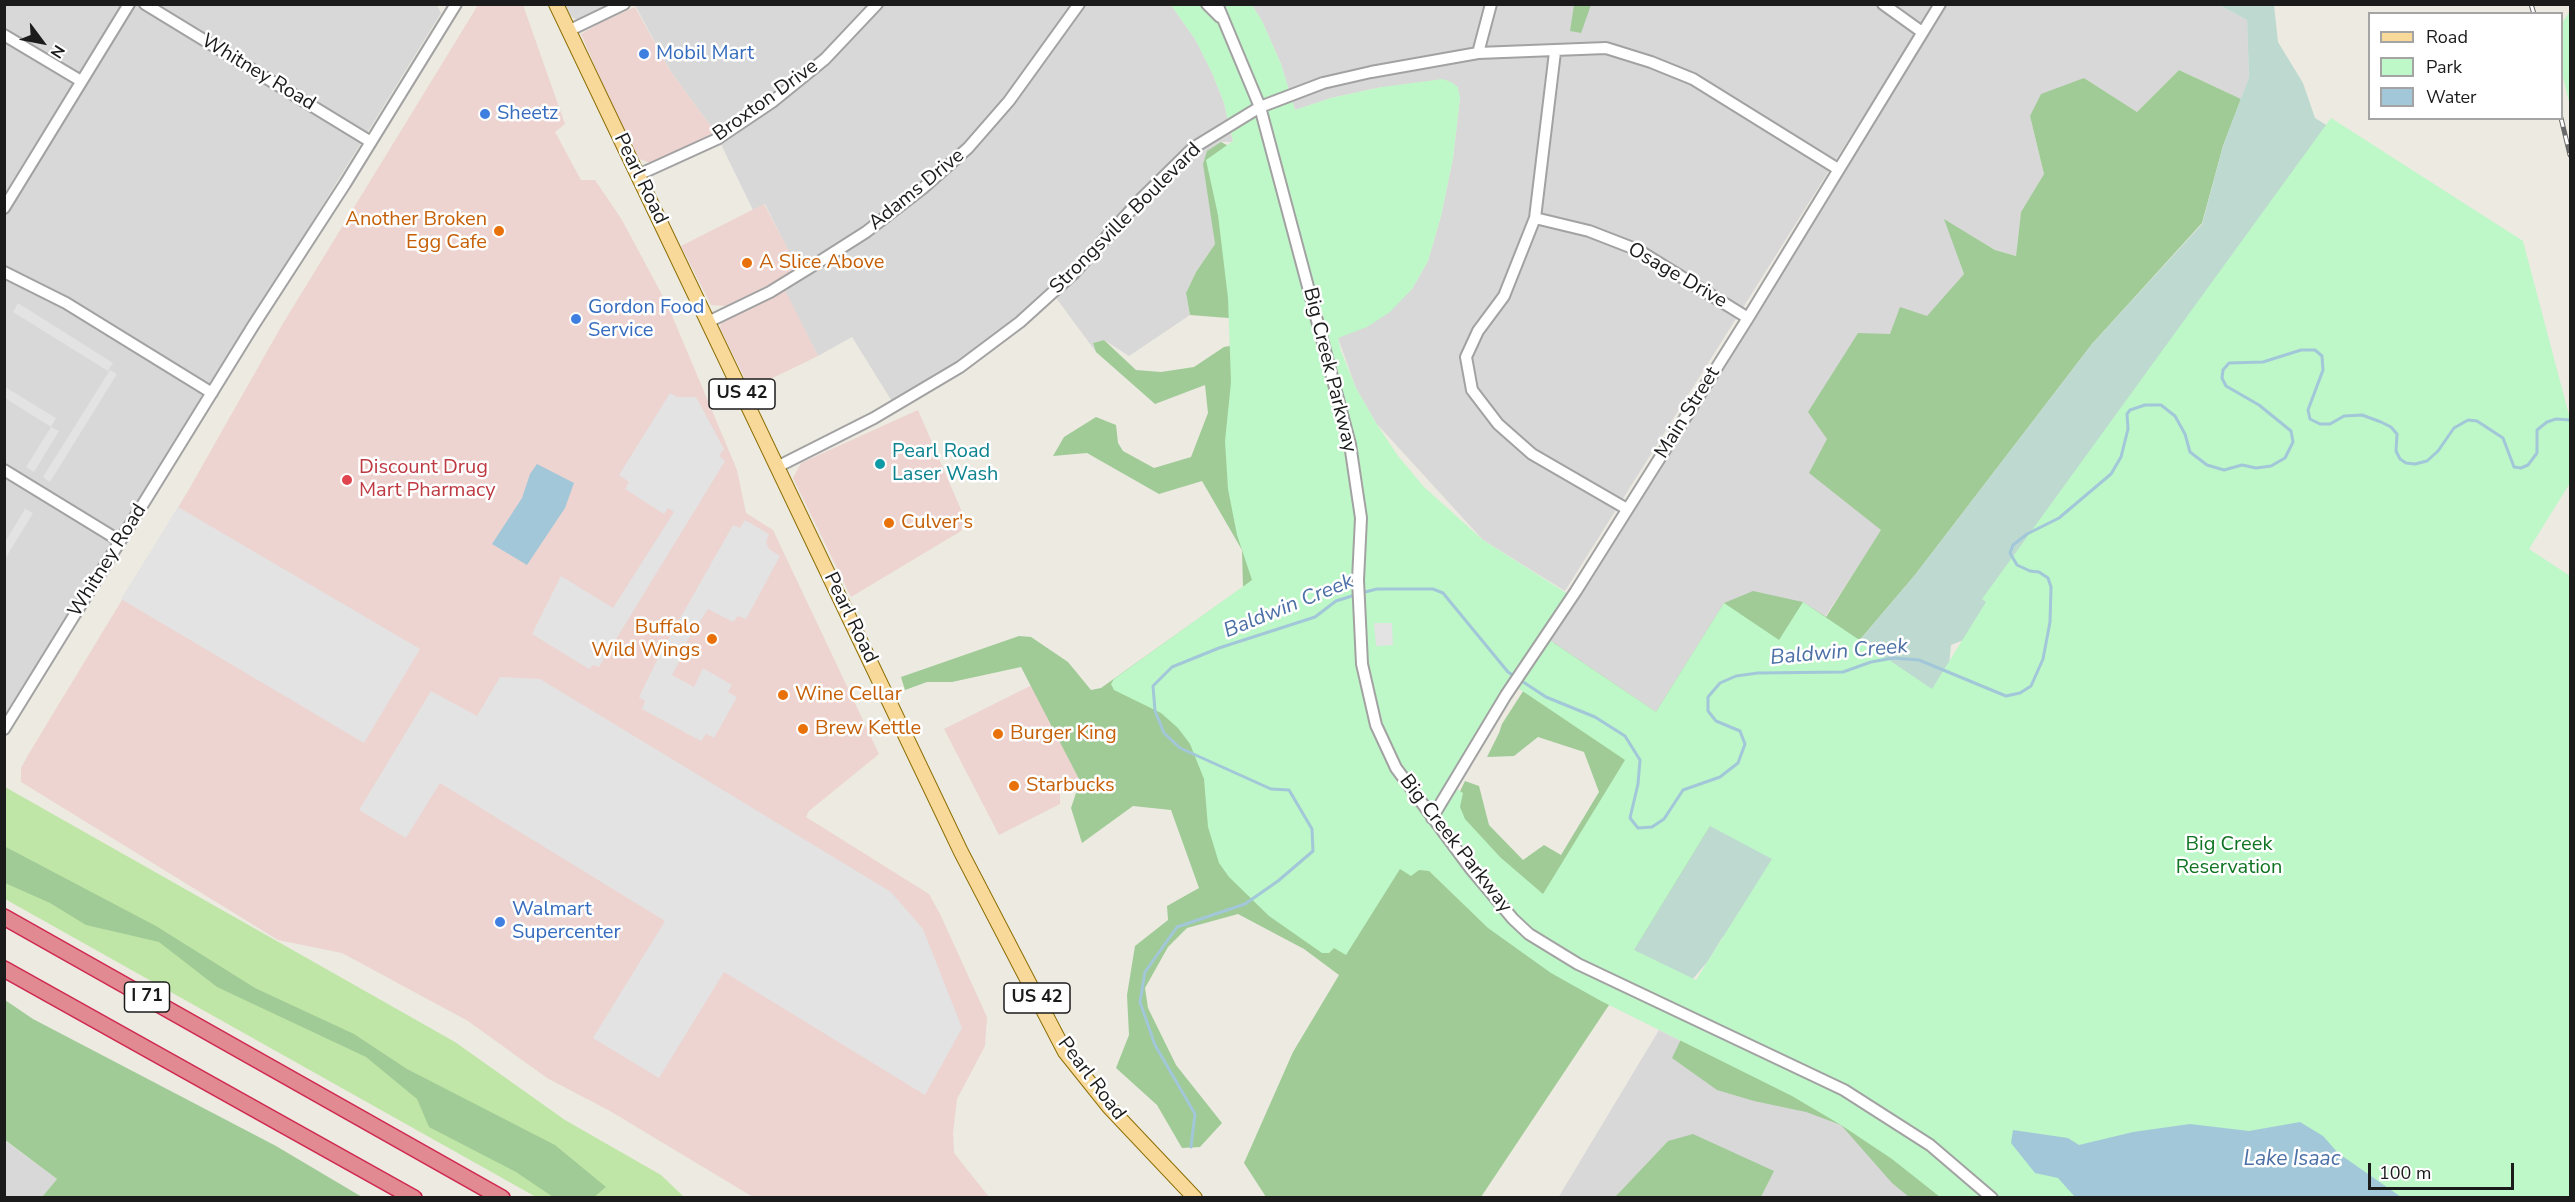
<!DOCTYPE html>
<style>
body{margin:0}
#map{position:relative;width:2575px;height:1202px;overflow:hidden;background:#eceae1;font-family:"Nunito Sans",sans-serif}
canvas{display:block}
.frame{position:absolute;inset:0;border:6px solid #1b1b1b;pointer-events:none}
.legend{position:absolute;left:2368px;top:12px;width:195px;height:108px;box-sizing:border-box;background:#fff;border:2px solid #a4a4a4;margin:0;padding:8px 10px;list-style:none;font-size:18px;color:#1b1b1b}
.legend li{display:flex;align-items:center;gap:12px;height:30px}
.legend b{width:30px;border:2px solid #a4a4a4}
.north{position:absolute;left:12px;top:12px;width:60px;height:60px;-webkit-text-stroke:4px #fff;paint-order:stroke;rotate:122deg;font-size:16px;font-weight:700;line-height:24px;text-align:center;color:#1b1b1b}
.north::after{content:'';display:block;margin:auto;width:21px;height:27px;background:#1b1b1b;clip-path:polygon(50% 0,100% 100%,50% 72%,0 100%)}
.scale{position:absolute;left:2368px;top:1163px;width:146px;height:27px;box-sizing:border-box;border:3px solid #1b1b1b;border-top:0;padding-left:8px;font-size:18px;line-height:21px;white-space:nowrap;color:#1b1b1b;-webkit-text-stroke:4px #fff;paint-order:stroke}
</style>
<div id="map">
<canvas width="2575" height="1202"></canvas>
<div class="frame"></div>
<ul class="legend">
<li><b style="height:8px;background:#f8d99a"></b>Road</li>
<li><b style="height:16px;background:#bef7c8"></b>Park</li>
<li><b style="height:16px;background:#a2c7d9"></b>Water</li>
</ul>
<div class="north">N</div>
<div class="scale">100 m</div>
</div>
<script>
const c = document.querySelector('canvas').getContext('2d');
c.lineJoin = 'round';
function paint(path, color) { c.fillStyle = color; c.fill(path, 'evenodd'); }
const toPath = rows => new Path2D(rows.map(r => 'M' + r).join(''));
function stroke(path, color, width, dash) { c.strokeStyle = color; c.lineWidth = width; c.lineCap = dash ? 'butt' : 'round'; c.setLineDash(dash || []); c.stroke(path); }
function label(font, color, halo, rows, align = 'center') {
  c.font = font + ' "Nunito Sans",sans-serif'; c.lineWidth = 5; c.setLineDash([]); c.textBaseline = 'middle'; c.strokeStyle = halo; c.fillStyle = color; for (const [text, x, y, turn = 0] of rows) {
    c.save(); c.translate(x, y); c.rotate((+turn || 0) * Math.PI / 180); c.textAlign = isNaN(turn) ? turn : align; if (halo) c.strokeText(text, 0, 0); c.fillText(text, 0, 0); c.restore();
  }
}
const residential = toPath([
 [5,5,437,5,441,13,5,721],
 [561,5,615,5,587,18,575,19,564,11],
 [635,5,1171,5,1195,39,1213,75,1224,103,1233,142,1221,142,1211,211,1215,244,1196,272,1186,293,1190,315,1129,356,1104,340,1093,343,1096,352,1048,287,997,334,953,366,893,403,852,337,818,356,779,280,798,270,765,204,753,210,715,132,671,72],
 [1252,5,1933,5,1565,591,1483,540,1376,423,1356,388,1338,338,1412,289,1428,261,1441,216,1453,158,1460,98,1382,87,1331,98,1295,110,1281,64,1262,21],
 [1944,5,2219,5,2247,20,2249,77,2241,99,2179,70,2137,112,2084,78,2030,116,2044,174,2021,212,2016,256,1995,250,1945,220,1964,274,1927,317,1890,334,1827,439,1882,530,1825,617,1803,602,1724,603,1656,712,1550,641],
 [1659,1030,1792,1096,1841,1125,1940,1197,1761,1197,1773,1171,1668,1141,1615,1197,1558,1198],
 [4,1140,57,1179,42,1197,5,1197]
]);
const commercial = toPath([
 [478,5,523,5,565,124,555,132,581,180,595,180,622,220,668,306,737,470,746,513,773,530,879,754,809,811,806,817,929,894,940,914,987,1017,985,1046,957,1099,953,1133,954,1153,989,1197,753,1197,610,1111,547,1078,468,1021,342,953,278,940,21,782,21,768,28,755,188,491,282,325],
 [635,7,671,72,715,132,651,163,639,159,613,108,581,34,598,24],
 [764,204,799,270,726,306,711,305,681,246],
 [784,288,818,356,750,389,720,328,721,323,728,316],
 [918,410,965,519,961,531,851,597,793,478,801,463],
 [1032,685,1080,781,1060,793,1060,804,999,835,944,729]
]);
const grass = toPath([
 [5,787,455,1042,565,1120,661,1175,684,1197,536,1197,5,899]
]);
const forest = toPath([
 [1574,5,1591,5,1581,33,1570,31],
 [2179,70,2241,99,2223,146,2202,223,2092,344,1915,575,1790,722,1634,950,1599,956,1460,819,1455,802,1465,781,1479,786,1489,825,1523,860,1544,845,1561,855,1599,792,1584,752,1538,737,1514,756,1487,757,1499,733,1502,724,1554,643,1656,712,1724,603,1753,591,1803,602,1826,617,1881,530,1809,473,1827,439,1808,412,1858,333,1890,334,1900,307,1927,316,1964,274,1944,219,1995,250,2016,256,2021,212,2044,174,2030,116,2041,94,2084,78,2137,112],
 [1221,142,1238,151,1241,319,1190,315,1186,293,1196,272,1215,244,1203,164,1207,151],
 [1271,338,1332,661,1601,989,1609,1005,1481,1197,1266,1197,1244,1163,1293,1052,1339,975,1304,949,1238,914,1187,928,1168,947,1145,988,1148,1008,1176,1065,1222,1123,1200,1147,1182,1148,1157,1105,1116,1068,1129,1035,1127,995,1135,946,1168,920,1167,906,1199,888,1171,810,1133,806,1082,843,1071,808,1080,781,1021,667,952,682,927,682,905,690,901,677,1019,636,1031,637,1068,662,1091,690,1101,688,1243,587,1242,550,1202,481,1159,494,1087,453,1053,456,1064,437,1096,417,1116,425,1118,443,1123,451,1154,468,1191,457,1208,413,1205,385,1155,404,1096,352,1093,343,1104,340,1136,370,1161,372,1194,367,1224,347],
 [4,846,156,926,255,988,354,1034,407,1069,555,1145,606,1187,594,1197,553,1197,516,1172,429,1127,417,1099,366,1057,217,987,159,942,86,925,50,903,5,883],
 [5,1000,33,1019,276,1146,362,1197,42,1197,57,1179,5,1140],
 [1684,1033,1982,1197,1909,1197,1892,1183,1841,1125,1806,1112,1754,1101,1717,1090,1672,1058],
 [1693,1134,1774,1171,1761,1197,1615,1197,1668,1141]
]);
const wetland = toPath([
 [2219,5,2274,5,2278,42,2303,83,2315,118,2440,196,1989,630,1951,645,1944,719,1722,938,1708,961,1687,986,1634,950,1710,826,1790,722,1915,575,2092,344,2202,224,2223,146,2249,77,2247,20]
]);
const park = toPath([
 [1171,5,1252,5,1262,21,1281,64,1295,110,1331,98,1382,87,1443,79,1451,82,1458,87,1460,98,1453,158,1441,216,1428,261,1412,289,1390,312,1367,327,1338,338,1341,351,1356,388,1376,423,1398,456,1424,487,1483,540,1571,596,1545,637,1656,712,1724,603,1779,640,1803,602,1932,689,1986,602,1982,599,2331,118,2523,241,2570,419,2570,483,2529,549,2570,576,2570,1197,1940,1197,1892,1159,1841,1125,1792,1096,1601,1001,1551,973,1488,928,1429,871,1419,870,1411,876,1400,869,1346,955,1334,948,1329,953,1322,953,1269,916,1229,877,1219,863,1208,827,1204,779,1190,744,1178,728,1161,713,1114,690,1111,684,1114,679,1252,580,1237,535,1228,489,1225,441,1231,382,1228,298,1218,215,1206,160,1233,141,1224,103,1213,75,1195,39],
 [1515,686,1625,760,1543,894,1500,857,1465,819,1460,807,1463,793,1452,786],
 [1710,826,1772,859,1696,980,1634,950],
 [2570,11,2570,106,2562,73,2562,23]
]);
const parking = toPath([
 [18,303,113,363,108,371,13,312],
 [110,370,117,374,50,482,43,477],
 [5,387,56,418,51,427,59,431,34,472,26,467,51,427,5,398],
 [670,393,677,397,696,397,724,449,719,456,725,461,599,667,593,665,589,669,532,634,561,576,613,608,674,512,668,508,664,514,625,489,629,482,619,475],
 [178,507,420,649,364,743,121,599],
 [25,509,33,513,5,559,5,542],
 [745,520,769,534,766,542,769,549,780,556,746,619,738,616,733,622,708,609,682,649,682,656,672,675,694,687,703,668,732,685,728,692,737,697,714,738,706,734,701,741,642,709,645,701,639,697,662,650,733,525,740,528],
 [1374,623,1392,623,1393,645,1376,646],
 [500,677,540,679,891,892,923,929,962,1028,925,1095,724,972,659,1078,593,1038,665,921,440,783,406,838,359,810,431,691,477,716]
]);
const water = toPath([
 [537,464,574,483,565,508,527,565,492,544,522,498,530,474],
 [2300,1122,2323,1136,2338,1153,2401,1197,2075,1197,2058,1178,2035,1173,2011,1143,2013,1130,2068,1138,2079,1145,2133,1132,2190,1124,2249,1131]
]);
const stream = toPath([
 [1361,593,1377,589,1433,589,1443,593,1508,672,1546,697,1595,717,1625,736,1640,760,1638,784,1630,818,1638,828,1652,827,1664,819,1683,790,1720,777,1738,763,1745,744,1740,731,1716,721,1708,711,1708,697,1720,683,1736,676,1758,673,1843,672,1871,662,1893,658,1919,660,2006,696,2020,693,2031,686,2043,659,2050,622,2051,587,2048,578,2039,572,2030,571,2017,565,2010,553,2013,545,2027,534,2059,518,2111,474,2121,457,2128,429,2127,414,2130,410,2145,405,2161,405,2175,416,2185,434,2190,452,2207,465,2224,470,2242,465,2256,468,2271,466,2285,458,2293,442,2291,431,2259,405,2226,386,2222,378,2223,370,2229,363,2263,362,2301,350,2315,350,2322,356,2323,370,2308,410,2310,419,2320,424,2330,424,2344,416,2362,415,2381,422,2391,427,2397,434,2396,451,2400,459,2406,463,2415,464,2427,461,2438,451,2454,428,2468,420,2477,421,2503,438,2514,467,2521,468,2528,465,2537,453,2537,430,2547,422,2556,419,2570,420],
 [1191,1147,1195,1114,1155,1045,1140,1002,1145,972,1177,927,1245,904,1278,881,1313,851,1312,829,1289,790,1271,789,1180,748,1164,733,1155,711,1153,686,1172,667,1219,648,1315,617,1336,601,1355,595]
]);
const minor = toPath([
 [145,4,371,142],
 [1207,4,1220,17],
 [1217,4,1260,107,1350,444,1361,518,1358,580,1362,664,1376,725,1396,768,1471,869,1513,919,1529,934,1578,964,1844,1090,1930,1145,1992,1198],
 [1883,4,1922,32],
 [568,31,624,4],
 [4,35,81,81],
 [1555,52,1535,218,1504,296,1478,331,1466,357,1472,390,1498,424,1532,454,1627,509],
 [1478,53,1491,4],
 [638,175,717,139,772,102,825,59,877,4],
 [4,208,129,4],
 [1535,218,1589,231,1638,250,1748,318],
 [4,272,66,303,212,393],
 [708,322,770,292,822,260,866,232,923,188,968,148,1009,101,1079,4],
 [777,467,874,418,960,367,1020,322,1074,273,1141,199,1193,148,1260,107,1323,83,1371,72,1478,53,1606,48,1651,62,1693,79,1838,169],
 [4,470,120,541],
 [4,729,253,326,345,184,456,4],
 [1432,818,1506,695,1576,591,1748,318,1940,4]
]);
const major = toPath([
 [556,4,961,852,1065,1052,1109,1107,1195,1198]
]);
const highway = toPath([
 [4,917,502,1198],
 [4,969,414,1198]
]);
const rail = toPath([
 [2531,4,2534,14],
 [2561,118,2570,155]
]);
const markers = [
 [644,54,6,"#3f7fe0"],
 [485,114,6,"#3f7fe0"],
 [499,231,6,"#e8710a"],
 [747,263,6,"#e8710a"],
 [576,319,6,"#3f7fe0"],
 [880,464,6,"#0f9aa8"],
 [347,480,6,"#e0444e"],
 [889,523,6,"#e8710a"],
 [712,639,6,"#e8710a"],
 [783,695,6,"#e8710a"],
 [803,729,6,"#e8710a"],
 [998,734,6,"#e8710a"],
 [1014,786,6,"#e8710a"],
 [500,922,6,"#3f7fe0"]
];
const shields = [
 [742,394,66],
 [147,997,45],
 [1037,998,66]
];
const shieldNames = [
 ["US 42",742,394],
 ["I 71",147,997],
 ["US 42",1037,998]
];
const shopNames = [
 ["Mobil Mart",656,54],
 ["Sheetz",497,114],
 ["Gordon Food",588,308],
 ["Service",588,331],
 ["Walmart",512,910],
 ["Supercenter",512,933]
];
const streetNames = [
 ["Whitney Road",258,73,31],
 ["Broxton Drive",766,101,-36],
 ["Pearl Road",640,179,64],
 ["Adams Drive",917,190,-39],
 ["Strongsville Boulevard",1126,219,-45],
 ["Osage Drive",1677,276,30],
 ["Big Creek Parkway",1329,370,76],
 ["Main Street",1688,413,-58],
 ["Whitney Road",108,561,-58],
 ["Pearl Road",850,618,64],
 ["Big Creek Parkway",1455,844,52],
 ["Pearl Road",1091,1079,53]
];
const foodNames = [
 ["Another Broken",487,220,"right"],
 ["Egg Cafe",487,243,"right"],
 ["A Slice Above",759,263],
 ["Culver's",901,523],
 ["Buffalo",700,628,"right"],
 ["Wild Wings",700,651,"right"],
 ["Wine Cellar",795,695],
 ["Brew Kettle",815,729],
 ["Burger King",1010,734],
 ["Starbucks",1026,786]
];
const cultureNames = [
 ["Pearl Road",892,452],
 ["Laser Wash",892,475]
];
const healthNames = [
 ["Discount Drug",359,468],
 ["Mart Pharmacy",359,491]
];
const parkNames = [
 ["Big Creek",2229,845],
 ["Reservation",2229,868]
];
const waterNames = [
 ["Baldwin Creek",1289,607,-22],
 ["Baldwin Creek",1839,653,-5],
 ["Lake Isaac",2292,1160]
];
paint(residential, '#d9d8d8');
paint(commercial, '#edd4d0');
paint(grass, '#c0e6a7');
paint(forest, '#a0cb97');
paint(wetland, '#bedad0');
paint(park, '#bef7c8');
paint(parking, '#e3e3e3');
paint(water, '#a2c7d9');
stroke(stream, '#a2c7d9', 3);
stroke(minor, '#a2a2a2', 14);
stroke(major, '#8d6f05', 16);
stroke(highway, '#cf2951', 18);
stroke(minor, '#fff', 10);
stroke(major, '#f8d99a', 14);
stroke(highway, '#e28a91', 15);
stroke(rail, '#696969', 5);
stroke(rail, '#fff', 3, [9]);
for (const [x, y, r, color] of markers) { const dot = new Path2D(); dot.arc(x, y, r, 0, 2 * Math.PI); c.fillStyle = color; c.fill(dot); stroke(dot, '#fff', 2); }
for (const [x, y, w] of shields) { const box = new Path2D(); box.roundRect(x - w / 2, y - 15, w, 30, 4.5); c.fillStyle = '#fff'; c.fill(box); stroke(box, '#1b1b1b', 1.5); }
label('bold 18px', '#1b1b1b', null, shieldNames);
label('20px', '#366cbe', '#fff', shopNames, 'left');
label('20px', '#1b1b1b', '#fff', streetNames);
label('20px', '#c56008', '#fff', foodNames, 'left');
label('20px', '#0d838f', '#fff', cultureNames, 'left');
label('20px', '#be3a42', '#fff', healthNames, 'left');
label('20px', '#0f7422', '#fff', parkNames);
label('italic 21px', '#4c70a6', '#fff', waterNames);
</script>
